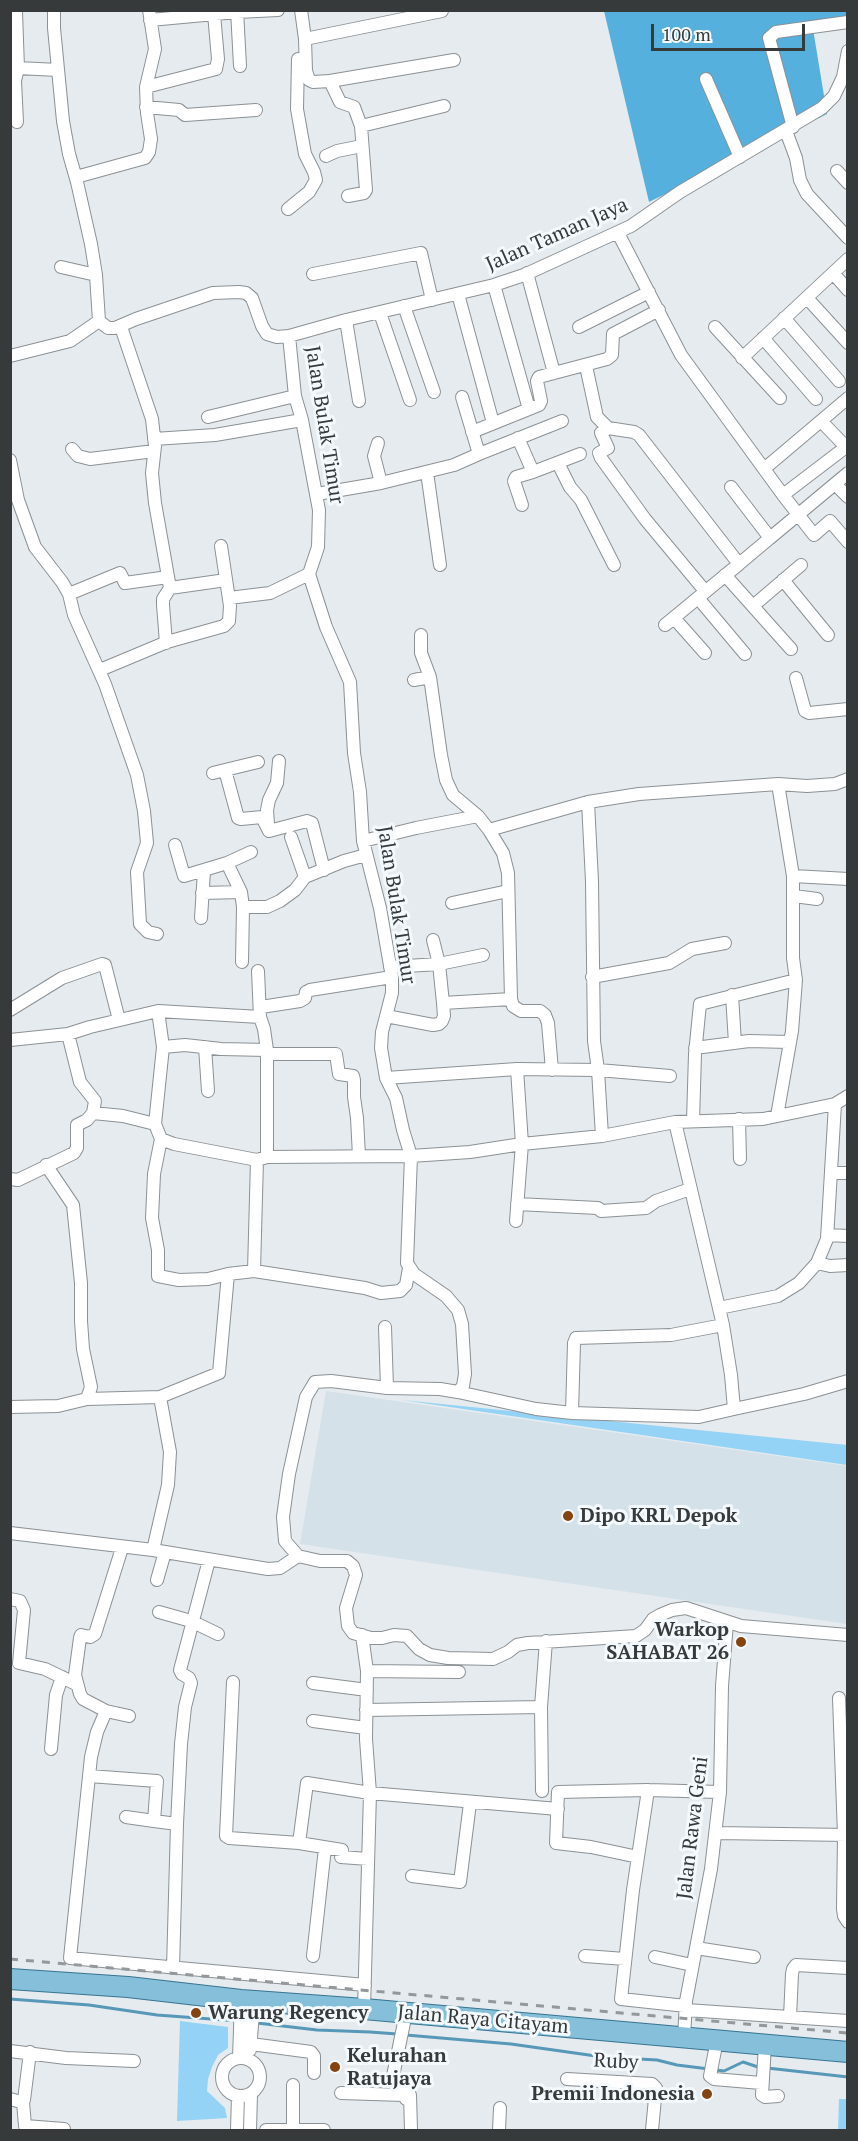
<!DOCTYPE html>
<html>
<head>
<meta charset="utf-8">
<style>
	body { margin:0 }
	#map { position:relative; width:858px; height:2141px; overflow:hidden; background:#e5ebef; font-family:"PT Serif",serif }
	canvas { display:block }
	.frame { position:absolute; inset:0; border:12px solid #373a3b; pointer-events:none }
	.scale { position:absolute; left:651px; top:24px; width:154px; height:27px; box-sizing:border-box; border:3px solid #373a3b; border-top:0; padding-left:8px; font-size:18px; line-height:21px; white-space:nowrap; color:#373a3b; -webkit-text-stroke:4px #f3f9fc; paint-order:stroke }
</style>
</head>
<body>
<div id="map">
<canvas width="858" height="2141"></canvas>
<div class="frame"></div>
<div class="scale">100 m</div>
</div>
<script>
const ctx = document.querySelector('canvas').getContext('2d');
ctx.lineJoin = 'round';
function fillPath(path, color) { ctx.fillStyle = color; ctx.fill(path, 'evenodd'); }
const shape = rows => new Path2D(rows.map(r => 'M' + r).join(''));
function stroke(path, color, width, dash) { ctx.strokeStyle = color; ctx.lineWidth = width; ctx.lineCap = dash ? 'butt' : 'round'; ctx.setLineDash(dash || []); ctx.stroke(path); }
function drawText(font, color, halo, rows, align = 'center') {
  ctx.font = font + ' "PT Serif",serif'; ctx.lineWidth = 6; ctx.setLineDash([]); ctx.textBaseline = 'middle'; ctx.strokeStyle = halo; ctx.fillStyle = color; for (const [text, x, y, turn = 0] of rows) {
    ctx.save(); ctx.translate(x, y); ctx.rotate((+turn || 0) * Math.PI / 180); ctx.textAlign = isNaN(turn) ? turn : align; if (halo) ctx.strokeText(text, 0, 0); ctx.fillText(text, 0, 0); ctx.restore();
  }
}
fillPath(shape([
	[326,1391,847,1466,847,1624,300,1544]
]), '#d4e1e9');
fillPath(shape([
	[402,1400,847,1445,847,1465],
	[180,2021,228,2027,228,2048,218,2055,212,2067,208,2079,207,2091,225,2108,227,2118,177,2121],
	[839,2099,847,2099,847,2130,838,2130]
]), '#94d3f5');
fillPath(shape([
	[604,11,847,11,847,16,813,29,827,114,649,202]
]), '#55b0dd');
stroke(shape([
	[10,1999,89,2005,157,2015,238,2021],
	[257,2023,317,2030,370,2032,397,2034],
	[406,2035,511,2044,603,2057,657,2060,677,2065,709,2069],
	[767,2068,848,2077],
	[716,2070,724,2071,743,2062,761,2068]
]), '#5798b8', 3);
const minor = shape([
	[54,10,54,28,63,121,69,154,77,182,91,244,96,275,99,321,108,328,115,328,136,319,213,293,239,292,246,293,252,298,262,326,267,334,277,337,289,336,346,320,494,285,524,275,631,226,680,192,822,108,834,96,843,77,848,51],
	[237,10,240,66],
	[301,10,305,39,306,71,309,80,313,82,330,81,340,102,354,107,361,126,366,190,364,193,348,196],
	[16,12,18,68],
	[150,20,237,12,278,10],
	[305,39,442,11],
	[706,79,740,157],
	[10,81,15,81,18,68,58,70],
	[15,81,17,122],
	[330,81,454,60],
	[146,87,216,69,218,59,214,14],
	[146,107,179,110,185,115,256,110],
	[361,126,444,106],
	[793,127,769,38,776,32,848,22],
	[786,131,796,158,800,180,807,194,848,238],
	[326,156,337,151,362,146],
	[837,171,848,183],
	[76,177,145,158,149,152,151,139,147,113,146,87,155,49,149,10],
	[288,209,309,192,316,180,314,172,305,154,297,109,298,59],
	[618,233,681,355,783,495],
	[61,267,96,275],
	[527,273,554,373],
	[833,273,848,290],
	[313,274,421,253,432,300],
	[494,285,529,409],
	[458,294,493,423],
	[807,298,848,343],
	[404,306,434,392],
	[380,313,410,400],
	[784,318,839,381],
	[346,320,359,401],
	[121,327,152,419,155,446,152,473,155,503,170,588,226,580],
	[579,327,649,292],
	[715,327,780,398],
	[289,336,295,396,302,420,319,510,318,547,309,574,326,627,350,682,354,753,360,792,363,841,380,908,392,977,392,993,382,1032,381,1048,386,1078,396,1098,403,1130,411,1156,407,1263,414,1274,446,1296,458,1310,462,1324,465,1374,463,1386,458,1392,440,1389,387,1388,331,1381,315,1382,306,1397,289,1474,283,1517,285,1541,298,1556,320,1561,347,1561,353,1566,356,1575,346,1608,348,1626,353,1633,371,1638,382,1638,394,1635,407,1636,419,1649,430,1655,448,1658,493,1659,508,1652,517,1645,528,1643,636,1636,645,1630,653,1619,660,1615,672,1610,686,1608,741,1626,848,1635],
	[763,338,816,399],
	[10,356,70,341,99,321],
	[742,358,848,259],
	[586,366,597,417,608,428,634,432,639,435,739,564,665,625],
	[208,417,295,396],
	[821,421,848,449],
	[608,428,601,433,608,448,599,453,601,458,645,519,705,591],
	[472,432,539,405,541,401,537,381,539,377,607,359,612,355,613,334,659,310],
	[518,438,533,472,580,454],
	[154,439,215,435,302,420],
	[378,443,374,456,381,483,454,465,479,454,462,397],
	[72,449,78,456,90,459,154,451],
	[842,450,783,495,814,535,830,521,848,542],
	[479,454,562,421],
	[10,460,18,500,35,547,62,582,69,594,74,615,105,684,137,775,144,811,147,843,137,872,140,924,148,932,157,934],
	[558,463,570,487,581,500,614,565],
	[764,469,848,398],
	[427,472,440,565],
	[835,484,848,497],
	[731,487,770,538,739,564],
	[317,494,381,483],
	[522,505,514,481,516,477,533,472],
	[770,538,848,473],
	[725,575,791,649],
	[783,580,828,635],
	[69,594,120,573,125,583,168,577],
	[229,598,270,593,309,574],
	[698,598,745,654],
	[753,606,801,565],
	[674,618,705,653],
	[421,635,421,653,430,677,441,755,446,780,453,795,478,816],
	[166,643,163,605,163,599,170,588],
	[100,670,167,642,224,626,229,621,230,606,221,546],
	[796,678,805,711,809,713,848,709],
	[414,680,430,677],
	[258,762,225,770,238,818,241,819,262,817,269,831],
	[213,773,225,770],
	[588,802,592,881,594,1041,598,1070,602,1136],
	[268,824,267,810,269,800,277,783,279,761],
	[489,830,503,853,508,873,511,999,513,1006,521,1011,540,1011,545,1015,548,1023,552,1070],
	[269,831,307,821,312,823,324,870],
	[291,837,305,877],
	[363,841,416,828,478,816,489,830,588,802,639,794,778,784,807,786,835,784,848,779],
	[175,845,184,876,227,863],
	[251,852,227,863,241,892,243,907,267,907,280,901,295,890,305,877,344,861,366,855],
	[793,876,848,879],
	[202,893,241,892],
	[794,896,817,899],
	[452,903,508,891],
	[201,918,204,871],
	[242,962,243,907],
	[390,967,439,964,483,955],
	[258,971,260,1017,264,1029,267,1050,267,1157],
	[592,977,669,963,692,949,725,943],
	[732,995,735,1043],
	[443,1003,511,999],
	[261,1007,300,1001,305,998,306,992,310,990,392,977],
	[10,1010,62,978,102,964,105,965,119,1020],
	[386,1016,433,1025,439,1024,442,1021,444,1016,443,1003,439,964,433,940],
	[260,1017,158,1011,163,1047,155,1124,161,1139,174,1144,257,1160,267,1157,411,1156,470,1152,522,1144,602,1136,675,1122,763,1119,835,1104,848,1096],
	[10,1040,68,1034],
	[163,1047,185,1045,221,1049,267,1050],
	[205,1047,208,1091],
	[695,1048,749,1041,789,1042],
	[267,1054,336,1054,339,1074,353,1076,354,1080,354,1097,357,1118,359,1156],
	[386,1078,517,1069,598,1070,670,1076],
	[93,1113,123,1116,155,1124],
	[777,1116,792,1031,796,980,793,958,793,876,778,784],
	[739,1119,740,1159],
	[693,1121,695,1054,700,1004,796,980],
	[161,1139,154,1174,152,1218,158,1250,158,1276,179,1280,208,1279,228,1274,254,1271,365,1288,381,1293,400,1291,406,1285,409,1268],
	[46,1165,73,1205,81,1283,81,1321,83,1349,91,1387,87,1399],
	[831,1173,848,1173],
	[10,1179,18,1180,74,1153,77,1148,77,1125,87,1120,93,1113,95,1101,80,1082,68,1034,90,1027,158,1011],
	[517,1204,598,1208,601,1211,646,1208,656,1201,690,1189],
	[516,1221,522,1144,517,1069],
	[827,1235,848,1236],
	[817,1263,830,1266,848,1265],
	[254,1271,257,1160],
	[719,1308,778,1296,799,1283,817,1263,827,1239,835,1104],
	[385,1327,387,1388],
	[458,1392,536,1409,572,1413,699,1417,734,1409,731,1375,723,1325,675,1122],
	[10,1407,58,1406,87,1399,160,1397,219,1373,228,1274],
	[734,1409,804,1394,848,1381],
	[572,1413,574,1343,576,1338,671,1335,723,1325],
	[10,1533,153,1550,268,1569,280,1568,298,1556],
	[122,1548,95,1634,90,1637,81,1635,80,1638,75,1675,80,1694,83,1699,106,1711,129,1716],
	[153,1550,168,1485,170,1452,160,1397],
	[157,1580,165,1552],
	[10,1599,20,1601,24,1610,19,1663,45,1669,76,1684],
	[159,1612,191,1621,218,1634],
	[362,1635,367,1671,366,1739,370,1793,364,2009],
	[367,1671,459,1672],
	[233,1682,226,1836,229,1838,299,1843],
	[313,1683,367,1690],
	[839,1698,844,1835,843,1909,844,1916,848,1922],
	[366,1710,541,1707],
	[106,1711,97,1732,91,1757,70,1958,365,1985],
	[313,1721,366,1728],
	[51,1749,56,1695,62,1677],
	[89,1776,157,1781,154,1821,126,1817],
	[648,1790,633,1890,621,1999,686,2006],
	[542,1791,541,1707,546,1641],
	[154,1821,177,1824,173,1968],
	[177,1824,181,1744,185,1707,191,1683,189,1678,182,1674,180,1670,209,1560],
	[716,1833,848,1835],
	[638,1857,591,1847,556,1843,558,1792,648,1790,720,1792],
	[368,1859,341,1857,342,1850,299,1843,307,1783,370,1793,558,1809],
	[412,1876,460,1882,470,1803],
	[696,1948,754,1957],
	[313,1956,325,1848],
	[585,1956,625,1959],
	[655,1957,692,1965],
	[686,2010,848,2021],
	[406,2013,393,2076,396,2086,407,2090,410,2095,411,2130],
	[790,2017,792,1974,793,1969,796,1965,848,1968],
	[684,2038,686,2001,711,1869,720,1792,722,1686,727,1622],
	[717,2040,710,2076,714,2079,761,2083],
	[251,2044,311,2052,314,2056,314,2073],
	[765,2045,762,2095,765,2097,778,2096],
	[250,2050,254,2001],
	[10,2051,66,2058,134,2061],
	[239,2058,241,2000],
	'222 2077a19 19 0 1 1 38 0a19 19 0 1 1-38 0Z',
	[567,2079,652,2084,656,2088,652,2130],
	[293,2085,293,2130],
	[341,2093,404,2095,406,2099],
	[10,2099,21,2102,24,2100,30,2052],
	[23,2102,25,2126,64,2129],
	[237,2130,238,2096],
	[250,2130,251,2094],
	[266,2130,324,2130],
	[499,2130,500,2108]
]);
const primary = shape([
	[10,1979,128,1987,241,2000,364,2009,848,2052]
]);
stroke(minor, '#8b9194', 14);
stroke(primary, '#367491', 22);
stroke(minor, '#fff', 12);
stroke(primary, '#86bfd9', 20);
stroke(shape([
	[10,1959,848,2033]
]), '#94989b', 3, [8, 8]);
for (const [x, y, r, color] of [
	[568,1516,6,"#84430f"],
	[741,1642,6,"#84430f"],
	[196,2013,6,"#84430f"],
	[335,2067,6,"#84430f"],
	[707,2094,6,"#84430f"]
]) { const dot = new Path2D(); dot.arc(x, y, r, 0, 2 * Math.PI); ctx.fillStyle = color; ctx.fill(dot); stroke(dot, '#f3f9fc', 2); }
drawText('20px', '#373a3b', '#f3f9fc', [
	["Jalan Taman Jaya",557,235,-24],
	["Jalan Bulak Timur",324,425,81],
	["Jalan Bulak Timur",396,905,81],
	["Jalan Rawa Geni",693,1828,-83],
	["Jalan Raya Citayam",483,2020,5],
	["Ruby",616,2062,3]
]);
drawText('bold 20px', '#373a3b', '#f3f9fc', [
	["Dipo KRL Depok",580,1516],
	["Warkop",729,1630,"right"],
	["SAHABAT 26",729,1653,"right"],
	["Warung Regency",208,2013],
	["Kelurahan",347,2056],
	["Ratujaya",347,2079],
	["Premii Indonesia",695,2094,"right"]
], 'left');
</script>
</body>
</html>
